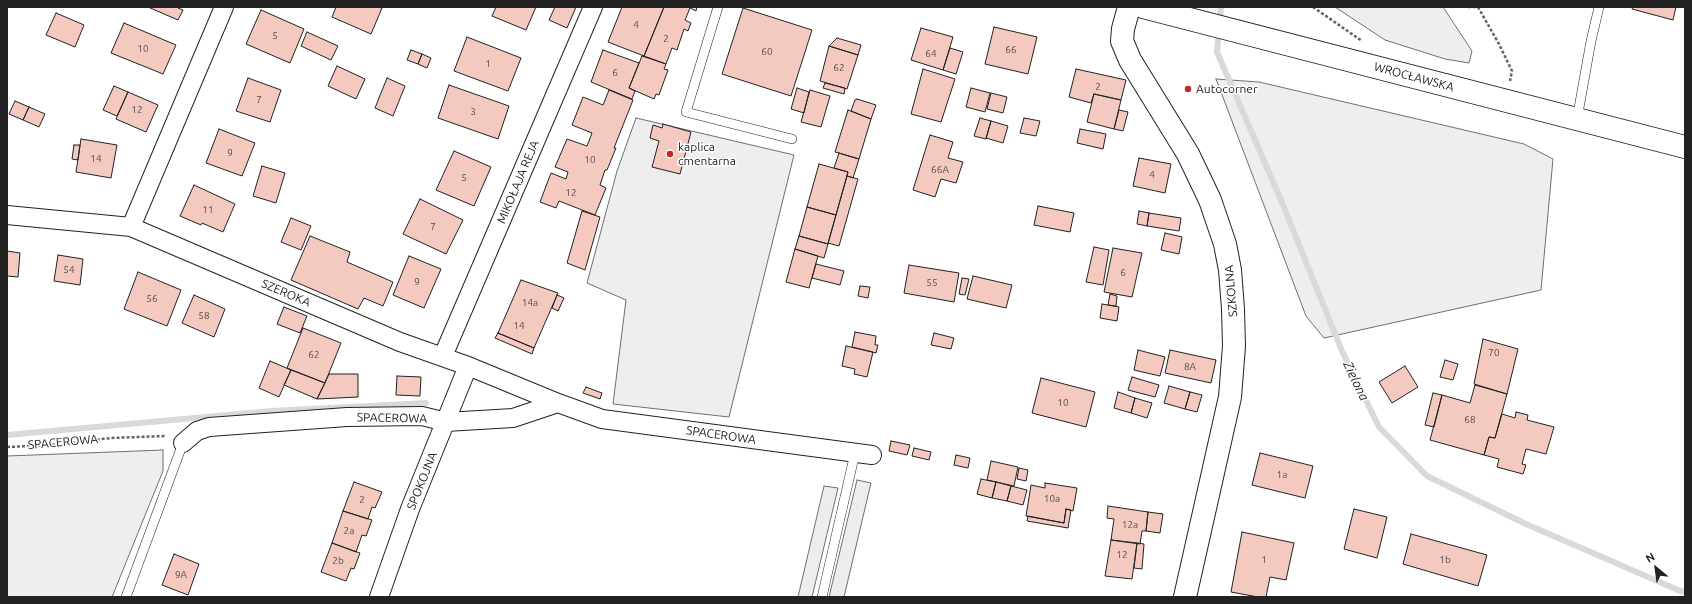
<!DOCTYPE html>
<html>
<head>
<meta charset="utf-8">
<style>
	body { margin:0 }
	#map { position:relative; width:1692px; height:604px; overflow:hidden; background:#fff; font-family:Ubuntu,sans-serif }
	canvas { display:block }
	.frame { position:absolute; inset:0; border:8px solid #222; pointer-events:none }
	.north { position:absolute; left:1636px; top:548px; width:40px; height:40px; -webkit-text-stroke:3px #fff; paint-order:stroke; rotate:331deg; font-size:11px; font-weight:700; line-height:16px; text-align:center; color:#222 }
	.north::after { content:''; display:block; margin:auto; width:14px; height:18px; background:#222; clip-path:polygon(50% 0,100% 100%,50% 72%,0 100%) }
</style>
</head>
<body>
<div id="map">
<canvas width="1692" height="604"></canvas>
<div class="frame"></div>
<div class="north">N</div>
</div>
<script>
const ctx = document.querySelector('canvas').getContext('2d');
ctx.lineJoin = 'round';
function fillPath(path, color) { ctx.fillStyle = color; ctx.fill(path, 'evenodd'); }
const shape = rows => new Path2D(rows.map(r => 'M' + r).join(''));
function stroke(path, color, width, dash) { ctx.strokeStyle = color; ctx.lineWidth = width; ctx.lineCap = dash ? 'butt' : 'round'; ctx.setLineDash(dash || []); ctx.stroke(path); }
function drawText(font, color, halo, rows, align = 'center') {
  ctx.font = font + ' Ubuntu,sans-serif'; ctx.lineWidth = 3; ctx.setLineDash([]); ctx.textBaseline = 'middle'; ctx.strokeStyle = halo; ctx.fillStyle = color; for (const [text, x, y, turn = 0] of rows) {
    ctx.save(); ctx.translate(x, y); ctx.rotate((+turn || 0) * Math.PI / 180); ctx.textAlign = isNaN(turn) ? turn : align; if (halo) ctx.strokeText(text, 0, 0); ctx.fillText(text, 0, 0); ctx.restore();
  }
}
const green = shape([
	[1335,7,1443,7,1472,51,1469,63,1445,59,1385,40,1335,7],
	[1216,79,1259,82,1524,144,1553,159,1541,290,1324,338,1306,316,1216,79],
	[636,118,794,155,729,417,613,404,626,300,587,283,617,171,636,118],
	[163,450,163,471,112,597,7,597,7,456,163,450]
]);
fillPath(green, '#eee');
stroke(green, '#6f6f6f', 1);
const parking = shape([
	[857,480,871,483,844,597,829,597,857,480],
	[824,486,838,488,812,597,798,597,824,486]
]);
fillPath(parking, '#ededed');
stroke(parking, '#6f6f6f', 1);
stroke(shape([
	[1221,7,1217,52,1283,205,1342,351,1379,427,1427,476,1526,524,1678,590,1685,592],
	[7,435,272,411,426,403]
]), '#d9d9d9', 6);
const building = shape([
	[148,7,179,7,178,8,183,10,178,20,148,7],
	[336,7,378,7,382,8,371,34,332,17,336,7],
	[496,7,536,7,526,30,492,16,496,7],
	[555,7,576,7,567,28,549,20,555,7],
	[622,7,664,7,644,56,608,42,622,7],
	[664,7,697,7,696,11,690,8,685,20,691,23,688,31,684,29,677,50,672,48,666,64,644,56,664,7],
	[1633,7,1676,7,1673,20,1632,9,1633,7],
	[743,8,812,30,791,96,722,74,743,8],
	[261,10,304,29,290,63,246,44,261,10],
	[56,13,84,25,75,47,46,35,56,13],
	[124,23,176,45,163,74,111,53,124,23],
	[994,27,1037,37,1028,74,985,64,994,27],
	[921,28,953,37,943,70,911,60,921,28],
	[307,32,338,46,331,60,301,46,307,32],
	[467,37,521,58,508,91,454,71,467,37],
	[837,38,861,45,858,55,829,46,837,38],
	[829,46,858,55,847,89,820,81,829,46],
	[950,48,963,52,956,74,943,70,950,48],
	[411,50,422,54,418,64,407,60,411,50],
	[603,50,639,63,629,88,635,91,632,99,591,82,603,50],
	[422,54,431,58,427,68,418,64,422,54],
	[642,56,666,64,664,69,668,70,659,95,656,94,654,99,629,88,642,56],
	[337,66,365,79,356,99,328,86,337,66],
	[923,69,955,79,941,122,911,114,923,69],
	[1076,69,1126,80,1121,100,1094,94,1091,103,1069,97,1076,69],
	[248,78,281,90,270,122,236,111,248,78],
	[387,78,405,86,393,116,375,108,387,78],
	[825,83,845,88,844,94,823,88,825,83],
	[449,85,509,106,498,139,438,118,449,85],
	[114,86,128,92,117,116,103,110,114,86],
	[797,88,809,92,804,113,791,109,797,88],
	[971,88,990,93,985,112,966,107,971,88],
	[609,90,633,100,614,148,616,148,607,170,605,170,600,185,606,188,595,215,559,201,556,208,540,202,551,173,566,179,568,172,555,167,567,139,587,146,592,133,572,125,583,97,603,105,609,90],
	[810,90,830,96,821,127,801,122,810,90],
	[128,92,158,105,146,132,116,119,128,92],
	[991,93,1007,97,1003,113,987,109,991,93],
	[1094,94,1121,100,1114,129,1087,122,1094,94],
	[857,99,876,105,871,119,851,111,855,100,857,99],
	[15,101,29,107,23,120,9,114,15,101],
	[29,107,45,114,39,127,23,120,29,107],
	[848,110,871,119,859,159,835,152,848,110],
	[1119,110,1128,112,1123,131,1114,129,1119,110],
	[980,118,991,121,986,139,974,136,980,118],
	[1024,118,1040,121,1036,136,1020,133,1024,118],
	[991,121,1008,126,1003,143,986,138,991,121],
	[663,124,691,132,680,174,652,167,659,141,650,138,653,125,662,128,663,124],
	[219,129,255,143,242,176,206,163,219,129],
	[1080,129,1106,134,1103,149,1077,143,1080,129],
	[930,135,953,142,948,158,963,162,956,183,941,179,935,197,913,190,930,135],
	[81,139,117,145,111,178,76,172,81,139],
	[74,145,80,145,78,160,72,159,74,145],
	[454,151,491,167,474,206,436,190,454,151],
	[839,153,859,159,853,178,847,176,848,172,834,168,839,153],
	[1139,158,1171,164,1165,193,1133,186,1139,158],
	[819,164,848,172,836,215,807,207,819,164],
	[262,166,285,173,276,203,253,196,262,166],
	[847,176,858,179,839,246,828,243,847,176],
	[194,185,235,204,223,232,202,223,201,225,180,216,194,185],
	[420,199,463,220,446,254,403,234,420,199],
	[1038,206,1074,213,1070,232,1034,225,1038,206],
	[807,207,836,215,828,244,799,236,807,207],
	[582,211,600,217,585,270,567,263,582,211],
	[1139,211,1149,213,1147,226,1137,224,1139,211],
	[1149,213,1181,218,1179,231,1147,226,1149,213],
	[291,218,311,226,301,250,281,242,291,218],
	[1165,233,1182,237,1179,254,1161,250,1165,233],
	[310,236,350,252,347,262,393,282,383,306,364,298,358,309,291,280,310,236],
	[799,236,828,244,824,258,795,249,799,236],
	[1094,247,1109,250,1103,285,1086,282,1094,247],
	[1113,248,1142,253,1132,297,1104,292,1113,248],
	[795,249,818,256,809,288,786,282,795,249],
	[7,251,20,253,18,277,7,276,7,251],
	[58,255,83,259,80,285,54,281,58,255],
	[409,256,441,269,424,308,393,295,409,256],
	[816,264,844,271,840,285,812,278,816,264],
	[909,265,959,273,954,302,904,293,909,265],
	[138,272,181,290,167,326,124,309,138,272],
	[973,276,1012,285,1006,308,967,299,973,276],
	[962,278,969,279,965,295,959,294,962,278],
	[521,280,558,293,534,348,498,333,521,280],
	[860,286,870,287,868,298,858,296,860,286],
	[1110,294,1117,296,1116,306,1108,305,1110,294],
	[194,295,225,309,214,337,182,323,194,295],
	[557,295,564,298,558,311,552,308,557,295],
	[1102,304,1119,307,1117,321,1100,318,1102,304],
	[284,307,307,316,300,333,277,324,284,307],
	[303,328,341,343,325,383,287,368,303,328],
	[855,332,876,336,875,345,878,345,876,353,852,347,855,332],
	[498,333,534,348,532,354,495,338,498,333],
	[934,333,954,338,951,349,931,345,934,333],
	[1483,339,1518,349,1507,394,1474,384,1483,339],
	[846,346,873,352,867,377,854,374,855,369,842,366,846,346],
	[1138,350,1165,357,1160,376,1134,370,1138,350],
	[1170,350,1216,360,1211,383,1165,373,1170,350],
	[1445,360,1458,364,1453,380,1440,377,1445,360],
	[270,361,291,370,279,397,259,388,270,361],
	[1405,366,1418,387,1392,403,1379,382,1405,366],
	[291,370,325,383,317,399,284,385,291,370],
	[329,374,358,374,358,397,317,399,329,374],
	[397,376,421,377,420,396,396,395,397,376],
	[1132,377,1159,385,1155,397,1128,390,1132,377],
	[1041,378,1095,392,1086,427,1032,413,1041,378],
	[1475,385,1507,394,1495,438,1489,437,1484,455,1430,440,1442,395,1470,403,1475,385],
	[1169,386,1190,392,1185,409,1164,403,1169,386],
	[586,387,602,393,600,399,583,393,586,387],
	[1118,392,1135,398,1131,413,1114,408,1118,392],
	[1190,392,1202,395,1197,412,1185,409,1190,392],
	[1433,393,1442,395,1434,427,1425,425,1433,393],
	[1135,398,1152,403,1147,418,1131,413,1135,398],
	[1516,412,1528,415,1527,420,1554,427,1546,454,1526,449,1522,464,1526,465,1523,474,1497,467,1499,459,1484,455,1489,437,1495,438,1502,414,1515,418,1516,412],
	[891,441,910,445,907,455,889,451,891,441],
	[914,448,931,452,929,460,912,456,914,448],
	[1260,453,1313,466,1305,498,1252,485,1260,453],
	[956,455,970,458,968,468,954,465,956,455],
	[991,461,1018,467,1014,486,987,480,991,461],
	[1019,468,1028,470,1026,481,1017,479,1019,468],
	[981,479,996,482,992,498,977,494,981,479],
	[354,482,382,492,375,508,372,507,368,519,343,511,354,482],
	[996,482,1011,486,1007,501,992,498,996,482],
	[1045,483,1077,488,1073,511,1066,509,1064,523,1026,516,1031,485,1045,488,1045,483],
	[1011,486,1027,490,1023,505,1007,501,1011,486],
	[1108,506,1148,512,1146,531,1142,531,1140,544,1111,540,1114,519,1107,518,1108,506],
	[1066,509,1071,510,1068,528,1027,521,1028,516,1064,523,1066,509],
	[1354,509,1387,517,1377,558,1344,549,1354,509],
	[343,511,372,520,366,536,362,535,356,552,332,543,343,511],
	[1148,512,1163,514,1160,533,1146,531,1148,512],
	[1242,532,1294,543,1286,580,1270,577,1266,597,1258,597,1231,592,1242,532],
	[1411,534,1487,555,1478,586,1403,564,1411,534],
	[1111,540,1137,543,1132,579,1105,576,1111,540],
	[332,543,360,553,354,569,351,568,346,581,321,572,332,543],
	[1137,543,1144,544,1142,569,1134,568,1137,543],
	[174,554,199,564,188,595,162,585,174,554]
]);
fillPath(building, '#f3c9c0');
stroke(building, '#222', 1);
const service = shape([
	[718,7,686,112,792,139],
	[1577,119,1591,41,1599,7],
	[126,597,183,443],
	[822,597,855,453]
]);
const minor = shape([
	[7,215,131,227,400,342,468,366,558,403],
	[131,227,224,7],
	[443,356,593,7],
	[183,443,197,431,209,427,347,417,422,416,446,422,513,418,558,403,602,419,872,455],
	[379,597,410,509,468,366]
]);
const tertiary = shape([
	[1129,7,1123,29,1122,41,1130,60,1188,154,1210,200,1225,244,1230,270,1233,309,1234,346,1230,397,1185,597]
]);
const primary = shape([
	[1143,7,1685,147]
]);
stroke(service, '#222', 10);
stroke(minor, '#222', 20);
stroke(tertiary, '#222', 24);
stroke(primary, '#222', 24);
stroke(shape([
	[1313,7,1362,41],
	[1468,7,1478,7],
	[1478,7,1499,44,1512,71,1510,81],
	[7,447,51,445,111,438,165,436]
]), '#646464', 2.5, [3, 2]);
stroke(service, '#fff', 9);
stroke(minor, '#fff', 18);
stroke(tertiary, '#fff', 22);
stroke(primary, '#fff', 22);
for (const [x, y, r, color] of [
	[1188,89,4,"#c62828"],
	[670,154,4,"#c62828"]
]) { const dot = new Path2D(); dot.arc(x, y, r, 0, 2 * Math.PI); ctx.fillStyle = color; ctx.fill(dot); stroke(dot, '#fff', 1.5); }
drawText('10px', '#564c4a', null, [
	["4",636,25],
	["5",275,36],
	["2",666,39],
	["10",143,49],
	["66",1011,50],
	["60",767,52],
	["64",931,54],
	["1",488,64],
	["62",839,68],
	["6",615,73],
	["2",1098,87],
	["7",259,100],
	["12",137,110],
	["3",473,112],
	["9",230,153],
	["14",96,159],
	["10",590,160],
	["66A",940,170],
	["4",1152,175],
	["5",464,178],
	["12",571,193],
	["11",208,210],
	["7",433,227],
	["54",69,270],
	["6",1123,273],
	["9",417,282],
	["55",932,283],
	["56",152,299],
	["14a",530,303],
	["58",204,316],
	["14",519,326],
	["70",1494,353],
	["62",314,355],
	["8A",1190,367],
	["10",1063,403],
	["68",1470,420],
	["1a",1282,475],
	["10a",1052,499],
	["2",362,500],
	["12a",1130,525],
	["2a",349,531],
	["12",1122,555],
	["1",1264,560],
	["1b",1445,560],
	["2b",338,561],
	["9A",181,575]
]);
drawText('12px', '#222', '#fff', [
	["WROCŁAWSKA",1414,77,15],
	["MIKOŁAJA REJA",518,182,-67],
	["SZKOLNA",1231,291,-95],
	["SZEROKA",286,293,23],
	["SPACEROWA",392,418,1],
	["SPACEROWA",721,435,8],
	["SPACEROWA",63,442,-5],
	["SPOKOJNA",422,481,-68]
]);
drawText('12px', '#222', '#fff', [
	["Autocorner",1196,89],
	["kaplica",678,147],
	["cmentarna",678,161]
], 'left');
drawText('italic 13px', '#222', '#fff', [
	["Zielona",1356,381,64]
]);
</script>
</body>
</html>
